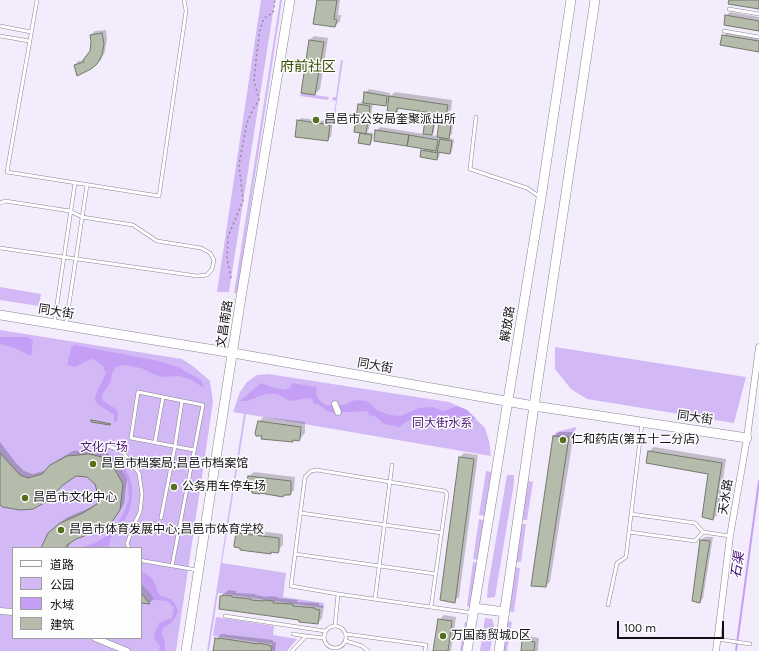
<!DOCTYPE html>
<html>
<head>
<meta charset="utf-8">
<style>
	body { margin:0 }
	#map { position:relative; width:759px; height:651px; overflow:hidden; background:#f3ecfc; font-family:Karla,"Noto Sans SC",sans-serif }
	canvas { display:block }
	.legend { position:absolute; left:12px; top:547px; width:130px; height:92px; box-sizing:border-box; background:#fdfdfd; border:1px solid #9f9ea0; margin:0; padding:5px 7px; list-style:none; font-size:12px; color:#121015 }
	.legend li { display:flex; align-items:center; gap:8px; height:20px }
	.legend b { width:20px; border:1px solid #9f9ea0 }
	.scale { position:absolute; left:617px; top:621px; width:107px; height:18px; box-sizing:border-box; border:2px solid #121015; border-top:0; padding-left:5px; font-size:12px; line-height:14px; white-space:nowrap; color:#121015; -webkit-text-stroke:3px #fdfdfd; paint-order:stroke }
</style>
</head>
<body>
<div id="map">
<canvas width="759" height="651"></canvas>
<ul class="legend">
<li><b style="height:5px;background:#fff"></b>道路</li>
<li><b style="height:11px;background:#d2b9f6"></b>公园</li>
<li><b style="height:11px;background:#c49ff5"></b>水域</li>
<li><b style="height:11px;background:#b5bcac"></b>建筑</li>
</ul>
<div class="scale">100 m</div>
</div>
<script>
const ctx = document.querySelector('canvas').getContext('2d');
ctx.lineJoin = 'round';
function fillPath(path, color) { ctx.fillStyle = color; ctx.fill(path, 'evenodd'); }
const shape = rows => new Path2D(rows.map(r => 'M' + r).join(''));
function stroke(path, color, width, dash) { ctx.strokeStyle = color; ctx.lineWidth = width; ctx.lineCap = dash ? 'butt' : 'round'; ctx.setLineDash(dash || []); ctx.stroke(path); }
function drawText(font, color, halo, rows, align = 'center') {
  ctx.font = font + ' Karla,"Noto Sans SC",sans-serif'; ctx.lineWidth = 3; ctx.setLineDash([]); ctx.textBaseline = 'middle'; ctx.strokeStyle = halo; ctx.fillStyle = color; for (const [text, x, y, turn = 0] of rows) {
    ctx.save(); ctx.translate(x, y); ctx.rotate((+turn || 0) * Math.PI / 180); ctx.textAlign = isNaN(turn) ? turn : align; if (halo) ctx.strokeText(text, 0, 0); ctx.fillText(text, 0, 0); ctx.restore();
  }
}
fillPath(shape([
	[261,0,275,0,229,292,217,292],
	[280,0,282,0,237,293,234,293],
	[341,60,343,60,337,100,334,125,332,125,336,101,332,100,333,97,336,97],
	[301,93,329,97,328,100,300,96],
	[0,287,41,294,39,306,0,300],
	[0,330,182,359,194,367,210,381,213,402,176,651,0,651],
	[13,548,141,548,141,638,13,638],
	[555,347,746,377,734,423,587,399,571,389,555,369],
	[268,374,449,402,467,410,485,428,489,441,491,456,246,414,222,563,286,573,283,597,324,603,323,608,218,593,209,651,207,651,244,414,233,412,240,392,247,382,257,375],
	[576,427,574,438,553,436,557,432],
	[486,471,492,472,485,516,479,515],
	[507,475,514,475,514,483,495,597,487,598,488,586],
	[528,481,533,482,527,520,521,520],
	[479,519,485,521,479,560,473,559],
	[521,524,526,524,521,562,516,562],
	[473,562,478,563,472,607,467,606],
	[514,567,520,568,514,612,508,611],
	[216,617,274,626,273,635,297,639,287,651,271,651,272,644,213,636],
	[485,618,492,619,494,625,490,651,480,651],
	[507,621,512,622,507,651,503,651],
	[465,622,469,623,465,651,460,651]
]), '#d2b9f6');
fillPath(shape([
	[0,337,28,337,33,341,31,356,15,348,0,344],
	[75,345,159,361,178,367,201,380,204,388,192,380,180,376,162,377,151,373,141,368,124,365,116,367,112,373,111,381,102,395,102,400,116,409,118,413,117,422,114,422,114,415,97,404,95,399,96,394,106,373,103,366,97,361,91,359,75,367,67,365,71,348],
	[261,383,271,387,284,390,290,388,292,383,317,387,316,393,319,400,326,405,336,406,344,405,352,401,357,400,367,401,378,411,390,415,400,416,419,408,432,407,444,411,457,406,467,410,475,418,467,424,459,427,452,426,444,422,427,417,415,417,403,424,399,427,384,424,375,416,369,415,368,411,334,413,327,411,319,405,313,403,313,399,308,398,290,401,277,394,266,394,247,401,240,401],
	[107,453,118,459,124,466,129,476,132,486,132,498,130,509,125,520,111,538,108,548,80,548,95,543,108,535,118,523,125,510,129,498,128,483,125,475,118,465,107,456],
	[141,571,152,578,156,586,158,593,161,596,171,599,175,604,178,611,176,616,172,622,163,628,162,635,165,641,165,651,159,651,160,646,154,638,155,632,159,623,172,618,174,607,167,601,155,600,150,595,141,580]
]), '#c49ff5');
fillPath(shape([
	[318,0,340,0,338,15,341,15,340,21,335,26],
	[730,12,759,17,759,30,726,16],
	[106,30,107,39,105,51,101,60,91,69,75,65,78,61,84,60,91,51,91,35,95,31],
	[726,33,759,38,759,51,723,36],
	[314,36,328,38,320,89,315,94,310,40],
	[369,89,390,93,389,97,395,92,452,100,451,110,448,112,454,113,452,134,448,138,454,139,452,151,450,153,440,152,439,157,437,159,422,151,425,148,376,131,380,127,424,134,427,114,430,112,400,108,396,111,390,101,385,105,373,103,369,129,366,132,373,133,372,142,370,144,361,134,359,105,362,101,364,101,365,93],
	[437,113,442,114,438,136,431,135,434,132],
	[439,146,439,151,435,150],
	[301,118,333,122,331,137,327,140,298,121],
	[263,417,305,422,305,433,299,440,294,439,293,441,263,435,259,422],
	[93,420,109,423,108,423,92,421],
	[559,432,574,432,550,582,545,586,554,436],
	[0,442,16,463,24,471,33,474,47,470,56,461,73,451,94,450,107,453,119,465,127,479,124,504,115,518,110,523,75,538,71,541,68,548,42,548,49,533,66,518,89,508,98,503,99,495,96,483,87,476,76,475,0,503],
	[654,447,726,459,718,514,713,519,709,473,649,451],
	[464,453,478,455,459,597,454,601,460,457],
	[254,472,295,477,294,490,289,494,249,476],
	[242,529,283,534,283,545,277,551,273,551,271,553,237,534],
	[705,537,713,537,703,598,700,602,701,540],
	[141,582,154,599,149,603,141,602],
	[229,590,236,591,236,593,256,594,255,595,268,597,269,596,278,597,277,598,298,600,297,602,319,603,319,605,324,606,322,618,318,623,300,619,221,596],
	[444,615,456,617,451,651,434,651,439,620],
	[221,634,273,640,273,642,276,642,275,651,214,651,216,639],
	[528,636,539,638,538,651,522,651,523,641]
]), '#0003');
stroke(shape([
	[736,651,759,481]
]), '#c49ff5', 2);
const building = shape([
	[317,0,337,0,334,19,337,20,335,27,313,24,317,0],
	[729,0,759,0,759,9,728,4,729,0],
	[725,15,759,21,759,31,724,25,725,15],
	[102,33,104,43,102,55,97,64,91,69,77,76,74,65,84,62,83,60,90,51,91,42,90,35,102,33],
	[722,35,759,41,759,52,720,45,722,35],
	[309,40,324,42,315,95,301,93,309,40],
	[364,92,387,96,386,106,363,103,364,92],
	[389,96,448,105,446,115,397,108,397,112,387,111,389,96],
	[358,104,370,106,366,134,354,132,358,104],
	[426,114,435,115,432,135,423,134,426,114],
	[440,114,452,116,449,139,437,137,440,114],
	[297,120,330,125,328,141,295,137,297,120],
	[375,130,409,135,407,146,374,141,375,130],
	[360,133,372,135,370,145,358,143,360,133],
	[409,135,438,140,436,151,407,146,409,135],
	[440,139,452,141,450,154,437,152,440,139],
	[421,150,438,153,437,160,420,157,421,150],
	[91,420,111,424,110,425,91,422,91,420],
	[258,421,301,427,300,439,299,441,293,440,293,442,261,439,262,436,256,436,255,433,258,421],
	[553,436,569,437,546,587,531,586,553,436],
	[648,451,722,463,713,520,702,517,708,474,646,463,648,451],
	[0,453,20,475,28,478,42,474,50,465,67,456,89,454,102,457,115,470,123,484,120,510,111,523,95,532,76,539,67,545,66,548,41,548,48,533,60,523,83,513,97,504,98,495,95,484,87,477,76,476,63,485,46,502,33,509,20,510,3,507,0,505,0,453],
	[459,457,474,459,455,603,440,600,459,457],
	[248,476,291,481,291,494,290,495,284,495,283,497,260,493,260,494,252,493,252,491,246,490,246,488,248,476],
	[236,533,279,538,279,551,278,553,271,552,271,554,240,550,240,548,234,547,234,545,236,533],
	[700,540,710,541,700,603,692,601,700,540],
	[141,593,150,604,141,603,141,593],
	[223,595,232,596,232,597,251,599,251,600,263,601,263,600,274,601,273,603,293,604,293,606,315,608,315,609,320,610,318,624,299,622,299,620,219,609,220,596,223,596,223,595],
	[438,619,452,621,448,651,433,651,438,619],
	[215,638,219,639,219,638,258,644,258,643,269,645,269,646,272,646,271,651,213,651,215,638],
	[522,640,535,642,534,651,521,651,522,640]
]);
fillPath(building, '#b5bcac');
stroke(building, '#73796b', 1);
const lane = shape([
	[37,0,7,172,159,196,186,11,184,0],
	[729,9,759,14],
	[0,26,31,32],
	[724,31,759,37],
	[0,36,29,41],
	[476,117,470,169,527,188,540,197],
	[0,203,5,201,70,211,82,217,133,225,157,241,201,248,210,253,214,260,212,269,207,275,197,276,0,248],
	[54,324,75,183],
	[66,324,87,185],
	[155,442,163,397],
	[108,446,122,451,139,473,142,494,140,512,132,529,127,544,129,548],
	[301,513,442,533],
	[161,518,175,446,182,401],
	[629,532,695,541,703,532,695,523,631,514],
	[703,532,730,536],
	[295,554,436,574],
	[141,560,144,561,197,570],
	[172,566,203,405,138,392,131,438,194,450],
	[375,599,392,465],
	[608,605,617,563,626,557,642,423],
	[431,607,447,494,445,491,317,470,311,471,305,477,291,586,338,594,473,613],
	[225,616,325,631],
	'324 637a11 11 0 1 1 22 0a11 11 0 1 1-22 0Z',
	[335,626,338,594],
	[293,634,306,636],
	[346,634,426,645,425,651],
	[717,639,750,644],
	[346,641,362,646,368,651],
	[292,651,306,636,324,638]
]);
const street = shape([
	[335,404,338,412],
	[0,611,13,612],
	[95,638,127,651],
	[716,651,730,536,747,438,759,347]
]);
const secondary = shape([
	[0,315,233,353,534,406,747,438],
	[474,608,505,612],
	[186,651,241,297,290,0],
	[467,651,541,198,571,0],
	[499,651,534,406,595,0]
]);
stroke(lane, '#898391', 4);
stroke(street, '#898391', 7);
stroke(secondary, '#898391', 10);
stroke(shape([
	[231,278,227,258,228,237,239,210,243,201,239,164,247,123,253,109,259,100,254,80,257,51,260,30,264,18,273,13,275,0]
]), '#8e8a95', 1.5, [2, 3]);
stroke(lane, '#fff', 3);
stroke(street, '#fff', 6);
stroke(secondary, '#fff', 9);
for (const [x, y, r, color] of [
	[316,120,4,"#566e1f"],
	[563,440,4,"#566e1f"],
	[93,464,4,"#566e1f"],
	[174,487,4,"#566e1f"],
	[25,498,4,"#566e1f"],
	[61,530,4,"#566e1f"],
	[443,636,4,"#566e1f"]
]) { const dot = new Path2D(); dot.arc(x, y, r, 0, 2 * Math.PI); ctx.fillStyle = color; ctx.fill(dot); stroke(dot, '#fdfdfd', 1.5); }
drawText('12px', '#121015', '#fdfdfd', [
	["昌邑市公安局奎聚派出所",324,120],
	["仁和药店(第五十二分店)",571,440],
	["昌邑市档案局;昌邑市档案馆",101,464],
	["公务用车停车场",182,487],
	["昌邑市文化中心",33,498],
	["昌邑市体育发展中心;昌邑市体育学校",69,530],
	["万国商贸城D区",451,636]
], 'left');
drawText('12px', '#121015', '#fdfdfd', [
	["同大街",56,312,9],
	["文昌南路",225,324,-81],
	["解放路",508,324,-81],
	["同大街",375,366,10],
	["同大街",695,418,8],
	["天水路",726,497,-81]
]);
drawText('12px', '#491076', '#fdfdfd', [
	["同大街水系",442,424],
	["文化广场",104,448]
]);
drawText('italic 13px', '#450a72', '#fdfdfd', [
	["石渠",738,565,-82]
]);
drawText('14px', '#384d00', '#fdfdfd', [
	["府前社区",308,67]
]);
</script>
</body>
</html>
